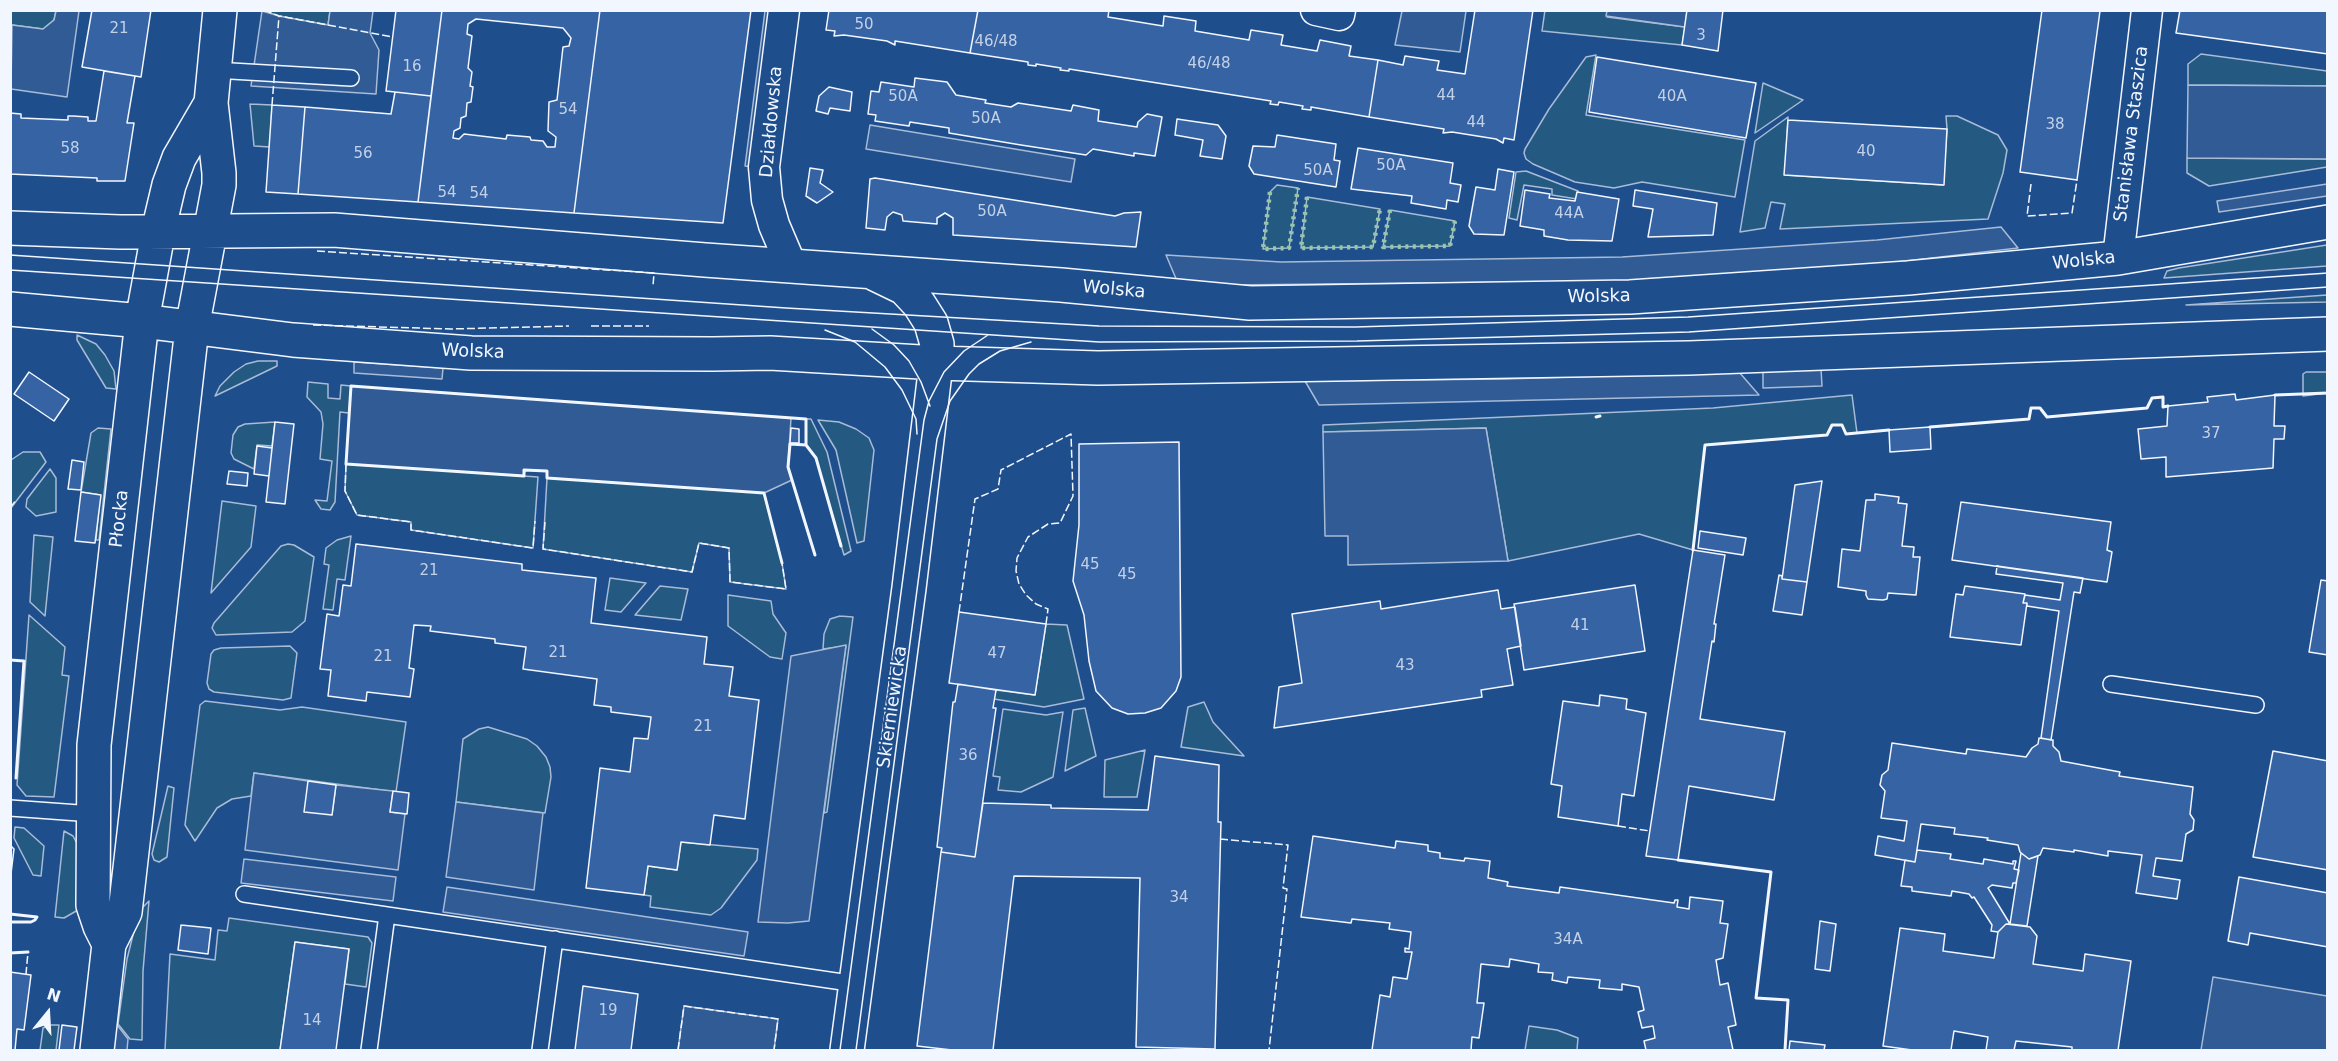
<!DOCTYPE html>
<html>
<head>
<meta charset="utf-8">
<style>
	body { margin:0 }
	#map { position:relative; width:2338px; height:1061px; overflow:hidden; background:#1f4e8c; font-family:"DejaVu Sans",sans-serif }
	canvas { display:block }
	.frame { position:absolute; inset:0; border:12px solid #f2f6ff; pointer-events:none }
	.north { position:absolute; left:18px; top:983px; width:60px; height:60px; -webkit-text-stroke:4px #1f4e8c; paint-order:stroke; rotate:18deg; font-size:16px; font-weight:700; line-height:24px; text-align:center; color:#f2f6ff }
	.north::after { content:''; display:block; margin:auto; width:21px; height:27px; background:#f2f6ff; clip-path:polygon(50% 0,100% 100%,50% 72%,0 100%) }
</style>
</head>
<body>
<div id="map">
<canvas width="2338" height="1061"></canvas>
<div class="frame"></div>
<div class="north">N</div>
</div>
<script>
const ctx = document.querySelector('canvas').getContext('2d');
ctx.lineJoin = 'round';
function fillPath(path, color) { ctx.fillStyle = color; ctx.fill(path, 'evenodd'); }
const shape = rows => new Path2D(rows.map(r => 'M' + r).join(''));
function stroke(path, color, width, dash) { ctx.strokeStyle = color; ctx.lineWidth = width; ctx.lineCap = dash ? 'butt' : 'round'; ctx.setLineDash(dash || []); ctx.stroke(path); }
function drawText(font, color, halo, rows, align = 'center') {
  ctx.font = font + ' "DejaVu Sans",sans-serif'; ctx.lineWidth = 4.5; ctx.setLineDash([]); ctx.textBaseline = 'middle'; ctx.strokeStyle = halo; ctx.fillStyle = color; for (const [text, x, y, turn = 0] of rows) {
    ctx.save(); ctx.translate(x, y); ctx.rotate((+turn || 0) * Math.PI / 180); ctx.textAlign = isNaN(turn) ? turn : align; if (halo) ctx.strokeText(text, 0, 0); ctx.fillText(text, 0, 0); ctx.restore();
  }
}
const green = shape([
	[1545,10,1607,11,1607,17,1685,27,1682,45,1542,31,1545,10],
	[11,11,56,11,54,20,43,29,12,25,11,36,11,11],
	[264,11,330,11,328,25,279,16,264,11],
	[2201,54,2327,71,2327,86,2188,85,2188,64,2201,54],
	[1596,55,1586,115,1745,140,1735,197,1642,182,1614,188,1575,182,1533,164,1526,159,1524,153,1525,149,1549,109,1586,57,1596,55],
	[1763,83,1803,100,1755,133,1763,83],
	[250,104,272,105,270,147,254,146,250,104],
	[1946,116,1957,116,1998,135,2007,150,2003,173,1988,219,1780,229,1785,204,1771,202,1765,228,1740,232,1755,141,1788,117,1785,175,1943,185,1947,129,1946,116],
	[2187,158,2327,159,2327,167,2209,186,2187,173,2187,158],
	[1526,171,1578,191,1577,199,1552,195,1552,189,1524,185,1517,220,1509,218,1516,172,1526,171],
	[1277,185,1298,188,1289,248,1263,249,1270,192,1277,185],
	[1307,197,1380,209,1373,247,1301,248,1307,197],
	[1390,210,1455,221,1450,246,1383,247,1390,210],
	[2327,245,2327,266,2164,278,2167,271,2179,268,2327,245],
	[2327,295,2327,302,2186,305,2327,295],
	[77,335,96,344,105,355,114,371,116,389,106,388,77,340,77,335],
	[258,361,277,361,277,366,215,396,220,386,234,372,246,364,258,361],
	[2306,372,2327,372,2327,393,2303,396,2303,374,2306,372],
	[308,382,328,384,328,398,340,399,341,385,351,386,349,413,340,412,335,502,330,510,321,509,315,500,327,501,332,461,320,459,323,424,321,412,307,397,308,382],
	[1852,395,1857,433,1846,434,1842,425,1832,425,1827,435,1705,445,1693,550,1639,534,1508,561,1486,428,1323,432,1323,425,1713,408,1852,395],
	[806,419,811,419,827,452,851,551,844,555,816,458,806,445,806,419],
	[818,420,839,422,856,429,869,438,874,450,864,541,857,543,836,450,818,420],
	[275,422,272,446,257,445,254,469,234,459,231,453,233,435,238,427,245,424,275,422],
	[98,428,111,429,99,540,96,540,100,495,81,492,91,433,98,428],
	[23,452,40,452,46,462,11,508,11,460,23,452],
	[346,464,538,477,533,548,411,530,411,522,357,515,345,491,346,464],
	[50,469,56,478,56,512,36,516,26,507,27,499,50,469],
	[547,478,764,493,782,563,786,589,730,582,729,548,699,543,692,572,543,549,547,478],
	[222,501,256,506,251,547,211,593,222,501],
	[34,535,53,537,45,616,30,602,34,535],
	[351,536,345,580,337,579,333,610,323,609,329,565,324,564,326,548,337,540,351,536],
	[288,544,294,545,314,557,305,621,292,632,216,635,212,628,214,623,281,546,288,544],
	[610,578,646,583,621,612,605,610,610,578],
	[660,586,688,589,681,620,635,615,660,586],
	[728,595,771,601,773,614,786,633,782,659,770,657,728,626,728,595],
	[29,615,65,647,62,675,69,676,54,797,26,796,17,785,29,615],
	[840,616,853,617,827,812,824,813,846,646,823,649,824,634,830,619,840,616],
	[1046,624,1067,625,1084,699,1044,707,994,699,996,690,1035,695,1046,624],
	[290,646,297,653,291,698,283,700,214,692,209,689,207,683,211,654,214,650,221,648,290,646],
	[205,701,280,710,302,707,406,722,396,792,254,773,251,796,232,799,217,808,195,841,185,825,200,705,205,701],
	[1204,702,1213,722,1244,756,1181,747,1188,707,1204,702],
	[1085,708,1096,756,1065,771,1073,710,1085,708],
	[1003,709,1046,715,1063,712,1053,777,1021,792,998,790,1000,777,993,776,1003,709],
	[488,727,527,739,537,746,546,757,550,767,551,777,545,813,456,802,463,739,479,729,488,727],
	[1145,750,1137,797,1104,797,1105,760,1145,750],
	[168,786,174,788,167,857,159,862,154,860,152,854,168,786],
	[15,827,24,828,44,846,41,876,33,875,14,838,15,827],
	[64,831,73,836,80,849,78,910,64,918,55,917,64,831],
	[681,842,758,849,757,860,721,908,711,915,650,907,651,896,644,895,648,866,677,870,681,842],
	[149,901,143,971,142,1040,130,1039,118,1024,127,959,139,911,149,901],
	[229,918,368,937,372,943,366,987,345,984,349,949,295,942,280,1050,165,1050,170,954,215,960,218,930,227,931,229,918],
	[49,1025,59,1025,56,1050,40,1050,43,1028,49,1025],
	[1529,1026,1557,1030,1578,1038,1577,1050,1525,1050,1529,1026]
]);
fillPath(green, '#245a82');
stroke(green, '#a8bbd7', 1.5);
const parking = shape([
	[56,11,79,11,67,97,11,89,12,25,43,29,54,20,56,11],
	[262,11,279,16,328,25,330,11,373,11,370,33,379,50,376,94,251,86,262,11],
	[765,11,775,11,754,167,745,166,765,11],
	[1402,11,1466,11,1460,52,1395,45,1402,11],
	[1607,11,1687,11,1685,27,1606,16,1607,11],
	[2188,85,2327,86,2327,159,2187,158,2188,85],
	[870,125,1075,159,1071,182,866,149,870,125],
	[2327,184,2327,196,2219,212,2217,201,2327,184],
	[2001,227,2018,248,1880,264,1621,281,1229,285,1177,281,1166,255,1281,262,1622,257,1877,240,2001,227],
	[354,362,443,368,442,379,354,373,354,362],
	[1821,369,1822,386,1763,388,1763,371,1821,369],
	[1739,372,1759,395,1319,405,1305,381,1504,379,1739,372],
	[351,386,791,418,788,467,792,480,764,493,547,478,547,471,525,470,524,476,346,464,351,386],
	[1486,428,1508,561,1348,565,1348,536,1325,536,1323,432,1486,428],
	[846,645,809,921,788,923,758,922,791,656,846,645],
	[254,773,308,781,332,815,336,785,393,791,390,812,405,814,398,870,245,850,254,773],
	[456,802,543,813,534,890,446,877,456,802],
	[244,859,396,877,393,901,241,883,244,859],
	[447,887,748,932,744,956,443,912,447,887],
	[2213,977,2327,996,2327,1050,2201,1050,2213,977],
	[684,1006,778,1019,774,1050,678,1050,684,1006],
	[117,1019,118,1026,128,1039,127,1050,113,1050,117,1019]
]);
fillPath(parking, '#305b95');
stroke(parking, '#a8bbd7', 1.5);
const building = shape([
	[92,10,151,10,141,77,82,67,92,10],
	[396,10,442,10,431,96,386,91,396,10],
	[442,10,600,10,574,213,418,202,442,10],
	[476,19,563,28,571,38,569,46,563,47,557,100,549,102,548,131,556,137,555,147,547,147,543,141,531,140,530,137,507,135,506,139,464,134,459,139,453,138,454,131,460,128,461,118,466,116,467,103,471,102,473,87,470,86,472,72,468,68,472,36,467,34,468,24,476,19],
	[600,10,751,10,723,223,574,213,600,10],
	[829,10,978,10,970,53,895,41,895,45,887,41,844,35,834,36,835,31,826,30,829,10],
	[978,10,1109,10,1108,17,1163,26,1164,16,1196,21,1195,31,1249,40,1251,30,1283,35,1281,45,1317,51,1320,40,1351,46,1349,56,1378,60,1369,117,1311,107,1311,110,1302,109,1303,106,1279,102,1278,105,1270,104,1271,101,1069,69,1069,71,1060,70,1061,68,1036,64,1036,66,1028,65,1028,62,970,53,978,10],
	[1475,10,1533,10,1514,140,1504,138,1503,143,1496,139,1452,132,1443,133,1444,129,1369,117,1378,60,1403,65,1405,56,1439,61,1437,70,1465,74,1475,10],
	[1687,10,1723,10,1718,51,1682,45,1687,10],
	[2042,10,2100,11,2077,180,2020,172,2042,10],
	[2180,10,2328,10,2328,54,2176,33,2180,10],
	[1597,57,1756,83,1746,138,1589,112,1597,57],
	[104,71,135,76,127,123,134,123,125,181,97,181,97,178,10,174,10,113,21,114,21,118,68,120,68,116,73,116,88,117,88,121,96,121,104,71],
	[915,78,947,82,956,95,986,100,985,103,1011,107,1018,103,1071,111,1073,105,1099,110,1098,121,1137,127,1138,122,1147,114,1162,117,1155,156,1134,153,1134,156,1093,149,1086,155,1021,145,949,133,949,128,910,122,909,126,875,121,876,115,868,114,871,91,879,92,881,82,914,87,915,78],
	[829,87,852,92,850,111,830,108,828,114,816,111,819,96,829,87],
	[395,92,431,96,418,202,298,194,305,107,391,114,395,92],
	[272,105,305,107,298,194,266,192,272,105],
	[1177,119,1218,125,1226,136,1222,159,1200,156,1203,140,1175,135,1177,119],
	[1788,120,1947,129,1944,185,1784,175,1788,120],
	[1277,135,1336,144,1334,160,1340,161,1336,187,1254,174,1249,166,1253,146,1275,147,1277,135],
	[1358,148,1453,163,1450,183,1461,185,1458,202,1447,200,1446,209,1411,203,1412,196,1351,189,1358,148],
	[810,168,823,170,820,183,833,192,817,203,806,196,810,168],
	[1498,169,1514,172,1504,235,1474,234,1469,226,1476,187,1495,190,1498,169],
	[875,178,1115,216,1124,213,1141,212,1136,247,953,235,953,218,945,213,937,218,937,224,903,221,902,215,893,212,887,217,885,230,866,228,870,179,875,178],
	[1525,190,1550,194,1549,198,1575,201,1577,192,1619,199,1612,241,1568,240,1544,236,1544,230,1520,226,1525,190],
	[1635,190,1717,203,1713,235,1648,237,1653,209,1633,206,1635,190],
	[29,372,69,399,54,421,14,394,29,372],
	[2235,394,2236,400,2275,395,2274,426,2285,426,2284,439,2274,439,2273,468,2166,477,2166,457,2141,459,2138,429,2167,426,2168,406,2208,402,2207,397,2235,394],
	[275,422,294,424,285,504,266,502,275,422],
	[1930,427,1931,449,1890,452,1889,430,1930,427],
	[791,428,799,429,799,443,790,443,791,428],
	[1179,442,1181,677,1176,691,1161,708,1145,713,1128,714,1112,708,1096,691,1089,661,1084,615,1073,581,1079,525,1079,444,1179,442],
	[257,446,272,448,269,476,254,474,257,446],
	[72,460,84,462,81,490,68,489,72,460],
	[229,471,248,473,247,486,227,484,229,471],
	[1822,481,1807,582,1782,579,1795,485,1822,481],
	[81,492,101,495,95,543,75,541,81,492],
	[1875,494,1899,497,1898,503,1907,504,1902,546,1914,547,1913,557,1920,557,1916,595,1888,593,1887,599,1883,600,1868,599,1866,595,1866,591,1838,587,1842,549,1860,551,1866,500,1875,500,1875,494],
	[1961,502,2111,522,2107,550,2112,552,2107,582,1952,560,1961,502],
	[1700,531,1746,538,1743,555,1698,548,1700,531],
	[356,544,522,564,522,570,596,578,591,623,707,637,704,664,733,667,729,696,759,700,745,819,714,815,710,845,681,842,677,870,648,866,644,895,586,888,600,768,630,772,634,738,648,739,651,717,611,712,611,707,594,705,597,679,523,669,526,647,495,643,495,639,430,631,431,626,414,625,409,668,414,669,410,697,367,692,366,701,328,696,331,670,320,669,327,614,339,616,343,585,351,586,356,544],
	[1693,550,1725,555,1714,624,1716,624,1714,642,1712,641,1700,719,1785,732,1774,800,1689,786,1678,860,1646,856,1693,550],
	[1997,566,2083,578,2080,593,2074,592,2051,740,2041,738,2059,611,2027,606,2027,603,2023,603,2025,595,2060,600,2063,583,1996,574,1997,566],
	[1779,575,1782,576,1782,579,1807,582,1802,615,1773,611,1779,575],
	[2321,580,2328,581,2328,655,2309,652,2321,580],
	[1635,585,1645,651,1524,670,1514,604,1635,585],
	[1965,586,2025,594,2023,603,2027,603,2021,645,1950,637,1956,594,1963,595,1965,586],
	[1498,590,1501,609,1515,607,1521,646,1507,649,1513,685,1481,690,1482,697,1274,728,1279,687,1302,683,1292,614,1380,601,1381,609,1498,590],
	[959,612,1046,624,1035,695,949,683,959,612],
	[958,684,996,690,993,708,996,708,975,857,941,852,942,848,937,847,953,702,955,702,958,684],
	[1600,695,1627,699,1626,709,1646,713,1634,796,1622,794,1618,826,1558,817,1562,786,1551,784,1563,701,1599,706,1600,695],
	[2039,738,2053,740,2053,746,2059,752,2061,761,2120,772,2119,776,2193,787,2190,814,2194,820,2193,830,2186,834,2182,861,2156,858,2153,876,2180,880,2177,899,2136,893,2142,855,2108,851,2108,856,2074,850,2074,852,2043,848,2040,855,2029,859,2020,852,2018,845,1987,840,1988,838,1954,834,1955,828,1921,824,1915,862,1875,855,1878,836,1904,841,1905,835,1907,821,1881,818,1885,791,1880,785,1882,775,1888,770,1892,743,1966,754,1967,749,2026,757,2032,748,2038,744,2039,738],
	[2273,751,2328,761,2328,870,2253,857,2273,751],
	[1155,756,1219,765,1218,822,1221,822,1215,1049,1136,1047,1140,878,1014,876,993,1050,952,1050,917,1046,941,852,975,857,983,803,1051,805,1051,808,1148,810,1155,756],
	[308,781,336,785,332,815,304,812,308,781],
	[393,791,409,793,407,814,390,812,393,791],
	[1313,836,1395,848,1396,841,1428,845,1428,851,1440,853,1440,858,1464,861,1465,858,1490,861,1488,878,1508,882,1507,886,1559,893,1560,887,1674,903,1675,900,1678,900,1677,907,1689,909,1690,897,1723,901,1720,923,1728,924,1723,958,1716,960,1720,985,1728,983,1736,1025,1728,1027,1733,1050,1646,1050,1644,1041,1655,1038,1653,1026,1642,1028,1638,1012,1644,1010,1639,987,1622,984,1622,990,1599,988,1600,980,1568,977,1567,983,1552,980,1553,973,1538,972,1539,964,1510,959,1509,967,1481,964,1477,1003,1484,1003,1479,1038,1472,1037,1471,1050,1372,1050,1380,995,1390,997,1393,977,1407,979,1412,952,1405,952,1405,948,1409,949,1411,932,1389,929,1390,923,1352,919,1351,923,1301,917,1313,836],
	[10,845,14,849,10,882,10,845],
	[1917,850,1951,854,1950,859,1983,864,1984,859,2013,864,2013,861,2016,861,2014,869,2019,870,2016,883,2013,883,2012,888,1992,885,1988,888,2010,924,2006,924,1998,932,1991,931,1992,925,1974,897,1972,898,1969,894,1952,891,1951,896,1912,891,1912,887,1901,886,1905,860,1915,862,1917,850],
	[2021,853,2029,859,2038,856,2027,926,2010,924,2021,853],
	[2239,877,2328,893,2328,947,2250,933,2248,945,2228,941,2239,877],
	[1820,921,1836,924,1830,971,1815,969,1820,921],
	[2006,924,2030,927,2037,936,2033,964,2083,971,2085,954,2131,961,2118,1050,2072,1050,2072,1047,2016,1041,2014,1050,1986,1050,1988,1037,1954,1031,1951,1050,1912,1050,1883,1046,1900,928,1945,934,1943,951,1994,958,1998,932,2006,924],
	[181,925,211,928,208,954,178,950,181,925],
	[295,942,349,949,336,1050,280,1050,295,942],
	[10,972,31,975,24,1030,17,1029,15,1050,10,1050,10,972],
	[583,986,638,994,631,1050,575,1050,583,986],
	[62,1025,77,1027,74,1050,59,1050,62,1025],
	[1790,1041,1825,1045,1824,1050,1789,1050,1790,1041]
]);
fillPath(building, '#3563a3');
stroke(building, '#f2f6ff', 1.5);
const lane = shape([
	[214,70,351,78],
	[2111,684,2256,705],
	[10,808,93,814],
	[244,894,856,984],
	[369,1050,387,915],
	[540,1050,555,939]
]);
const street = shape([
	[784,10,764,167,767,200,774,225,791,265],
	[1316,10,1339,15,1340,10],
	[2118,258,2147,10]
]);
const secondary = shape([
	[10,228,120,232,334,230,705,260,1061,285,1250,303,1630,297,1908,278,2118,258,2328,222],
	[10,309,142,321,293,340,471,353,713,354,770,353,937,363,1098,368,1689,358,2328,334],
	[109,944,100,926,93,905,94,745,142,321,160,223,169,185,179,158,211,103],
	[97,1050,109,944,125,912,192,328,219,185,219,173,211,103,220,10],
	[847,1050,909,588,937,356,937,344,931,323,919,304,904,288,875,274]
]);
stroke(lane, '#f2f6ff', 18);
stroke(street, '#f2f6ff', 33);
stroke(secondary, '#f2f6ff', 36);
stroke(lane, '#1f4e8c', 15);
stroke(street, '#1f4e8c', 30);
stroke(secondary, '#1f4e8c', 33);
stroke(shape([
	[10,255,786,308,1099,326,1355,327,1688,317,2328,273],
	[10,270,1099,342,1357,341,1689,332,2328,287],
	[872,329,894,345,909,361,921,382,930,406],
	[825,330,855,342,885,367,902,390,916,419,917,434],
	[840,1050,924,420,929,401,944,372,964,351,988,335],
	[856,1050,937,439,950,401,969,374,979,364,1000,351,1031,342]
]), '#f2f6ff', 1.5);
stroke(shape([
	[1270,192,1263,249,1289,248,1298,188],
	[1307,197,1301,248,1373,247,1380,209],
	[1390,210,1383,247,1450,246,1455,221]
]), '#97c8a6', 4.5, [3, 4.5]);
stroke(shape([
	[264,10,279,16,393,37],
	[272,105,279,16],
	[2031,184,2027,216,2072,213,2077,180],
	[317,251,654,273,653,286],
	[313,325,451,329,569,326],
	[591,326,649,326],
	[346,464,345,491,357,515,411,522,411,530,533,548,535,521],
	[10,508,16,500],
	[545,522,543,549,692,572,699,543,729,548,730,582,786,589,782,563],
	[959,612,975,499,998,489,1001,470,1071,434,1073,496,1060,523,1048,524,1028,537,1017,558,1016,571,1019,584,1026,595,1036,604,1048,609,1046,624],
	[1618,826,1650,831],
	[1220,839,1288,845,1283,888,1287,889,1269,1050],
	[10,953,28,952,26,974],
	[678,1050,684,1006,778,1019,774,1050]
]), '#f2f6ff', 1.5, [8, 3]);
stroke(shape([
	[2275,395,2328,393],
	[1596,417,1600,416],
	[1930,427,2029,419,2031,408,2040,408,2047,417,2147,408,2152,398,2163,397,2163,407,2168,406],
	[806,445,816,458,841,546],
	[1693,550,1705,445,1827,435,1832,425,1842,425,1846,434,1889,430],
	[782,563,764,493,547,478,547,471,524,470,524,476,346,464,351,386,806,419,806,445,790,444,788,467,815,555],
	[10,660,24,661,16,778],
	[1678,860,1771,872,1756,998,1788,1000,1785,1050],
	[10,914,37,917,35,920],
	[10,922,31,922,35,920],
	[10,953,28,952]
]), '#f2f6ff', 3);
drawText('15px', '#c3d1e8', null, [
	["50",864,25],
	["21",119,29],
	["3",1701,36],
	["46/48",996,42],
	["46/48",1209,64],
	["16",412,67],
	["44",1446,96],
	["50A",903,97],
	["40A",1672,97],
	["54",568,110],
	["50A",986,119],
	["44",1476,123],
	["38",2055,125],
	["58",70,149],
	["40",1866,152],
	["56",363,154],
	["50A",1391,166],
	["50A",1318,171],
	["54",447,193],
	["54",479,194],
	["50A",992,212],
	["44A",1569,214],
	["37",2211,434],
	["45",1090,565],
	["21",429,571],
	["45",1127,575],
	["41",1580,626],
	["21",558,653],
	["47",997,654],
	["21",383,657],
	["43",1405,666],
	["21",703,727],
	["36",968,756],
	["34",1179,898],
	["34A",1568,940],
	["19",608,1011],
	["14",312,1021]
]);
drawText('18px', '#f2f6ff', '#1f4e8c', [
	["Działdowska",772,122,-85],
	["Stanisława Staszica",2132,134,-83],
	["Wolska",2084,261,-6],
	["Wolska",1114,290,5],
	["Wolska",1599,297,-1],
	["Wolska",473,352,2],
	["Płocka",120,519,-84],
	["Skierniewicka",893,707,-82]
]);
</script>
</body>
</html>
